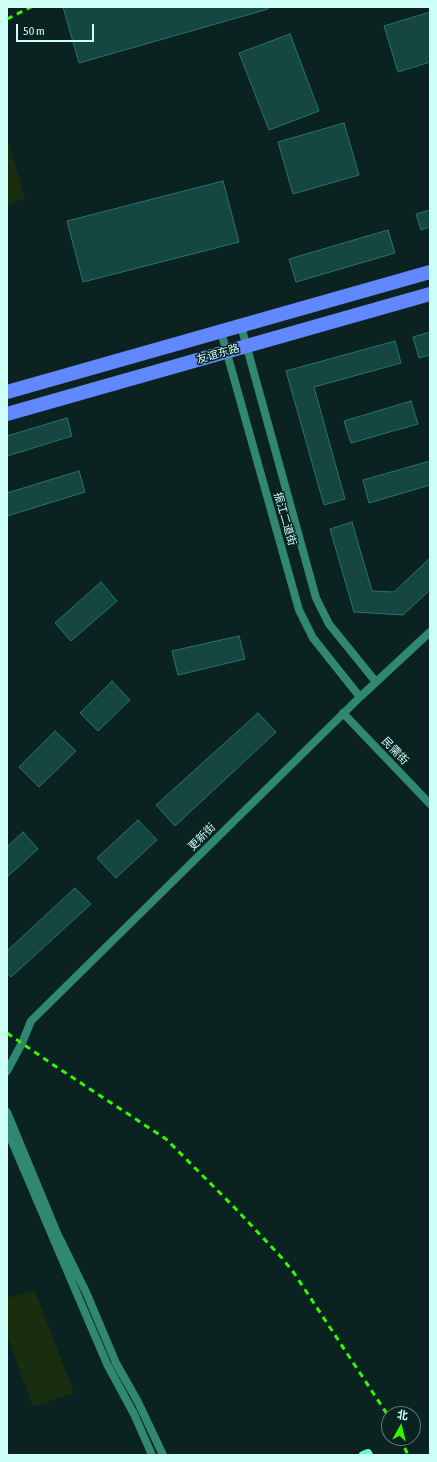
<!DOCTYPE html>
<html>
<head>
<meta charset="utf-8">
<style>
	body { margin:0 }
	#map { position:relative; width:437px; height:1462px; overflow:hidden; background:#0b2320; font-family:"Asap Condensed","Noto Sans SC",sans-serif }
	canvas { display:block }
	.frame { position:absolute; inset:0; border:8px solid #cdfff6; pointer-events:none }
	.north { position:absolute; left:381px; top:1406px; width:40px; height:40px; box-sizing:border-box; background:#0b2320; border:1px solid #597b76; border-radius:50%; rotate:8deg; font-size:11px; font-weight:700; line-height:16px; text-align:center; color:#cdfff6 }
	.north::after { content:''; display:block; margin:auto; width:14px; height:18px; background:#31f800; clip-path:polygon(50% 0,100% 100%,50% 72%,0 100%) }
	.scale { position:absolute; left:16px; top:24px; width:78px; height:18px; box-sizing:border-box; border:2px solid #cdfff6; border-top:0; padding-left:5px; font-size:12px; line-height:14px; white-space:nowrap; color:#cdfff6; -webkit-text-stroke:3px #0b2320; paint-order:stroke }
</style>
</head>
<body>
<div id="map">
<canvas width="437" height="1462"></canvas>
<div class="frame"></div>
<div class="north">北</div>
<div class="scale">50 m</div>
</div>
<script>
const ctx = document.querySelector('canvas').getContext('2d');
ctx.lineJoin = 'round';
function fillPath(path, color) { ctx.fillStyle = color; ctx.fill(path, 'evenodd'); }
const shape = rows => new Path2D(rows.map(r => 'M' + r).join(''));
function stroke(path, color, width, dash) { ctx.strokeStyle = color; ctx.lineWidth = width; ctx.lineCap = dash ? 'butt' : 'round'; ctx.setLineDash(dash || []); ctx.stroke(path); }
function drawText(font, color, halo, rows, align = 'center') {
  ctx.font = font + ' "Asap Condensed","Noto Sans SC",sans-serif'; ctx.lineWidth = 3; ctx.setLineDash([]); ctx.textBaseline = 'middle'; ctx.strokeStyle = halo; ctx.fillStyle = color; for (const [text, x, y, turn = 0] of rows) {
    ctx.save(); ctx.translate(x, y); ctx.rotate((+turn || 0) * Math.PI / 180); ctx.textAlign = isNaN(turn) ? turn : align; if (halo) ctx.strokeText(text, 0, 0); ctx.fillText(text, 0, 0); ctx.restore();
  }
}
fillPath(shape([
	[7,138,25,198,7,205],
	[35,1291,74,1393,33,1407,7,1335,7,1298]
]), '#182e0e');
const building = shape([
	[63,7,268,7,268,9,79,63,63,7],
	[430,12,430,62,398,72,384,26,430,12],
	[290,34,319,111,269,130,239,53,290,34],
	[344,123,359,175,293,194,278,142,344,123],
	[223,181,239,242,83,282,67,221,223,181],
	[430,210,430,227,421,230,416,214,430,210],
	[388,230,395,253,296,282,289,259,388,230],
	[430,332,430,355,419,358,413,337,430,332],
	[395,341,401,363,314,387,345,499,324,505,286,371,395,341],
	[411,401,418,424,351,443,344,421,411,401],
	[67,418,72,436,7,456,7,436,67,418],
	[430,461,430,485,369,503,363,480,430,461],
	[79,471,85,492,7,516,7,493,79,471],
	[352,522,372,591,394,592,430,558,430,590,403,615,354,612,330,529,352,522],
	[101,582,117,601,71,641,55,623,101,582],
	[239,636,245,659,178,675,172,651,239,636],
	[112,681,130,700,98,731,80,713,112,681],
	[258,713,276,732,175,826,156,805,258,713],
	[55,731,76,751,39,787,19,767,55,731],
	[138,820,157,840,116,878,97,858,138,820],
	[23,832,38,849,7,877,7,847,23,832],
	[75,888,91,904,11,977,7,973,7,951,75,888]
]);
fillPath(building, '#154642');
stroke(building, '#25756d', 1);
stroke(shape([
	[241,326,316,598,329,624,376,682],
	[221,332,299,610,313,638,360,697],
	[343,713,430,804],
	[7,1071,22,1043,31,1021,360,697,430,632],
	[7,1112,57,1233,86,1292,116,1363,138,1402,163,1455],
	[7,1130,107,1364,134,1414,152,1455]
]), '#318871', 8);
stroke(shape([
	[363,1455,368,1453,369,1455]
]), '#64ffd5', 8);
stroke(shape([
	[7,392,430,272],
	[7,414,430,294]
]), '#6288ff', 14);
stroke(shape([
	[7,19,31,7],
	[7,1033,55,1066,166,1139,234,1207,282,1258,294,1273,389,1417],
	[400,1438,408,1455]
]), '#31f800', 3, [6, 5]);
drawText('11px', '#cdfff6', '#0b2320', [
	["友谊东路",218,354,-16],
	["振江二道街",285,519,74],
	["民需街",395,751,46],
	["更新街",202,837,-45]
]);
</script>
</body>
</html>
